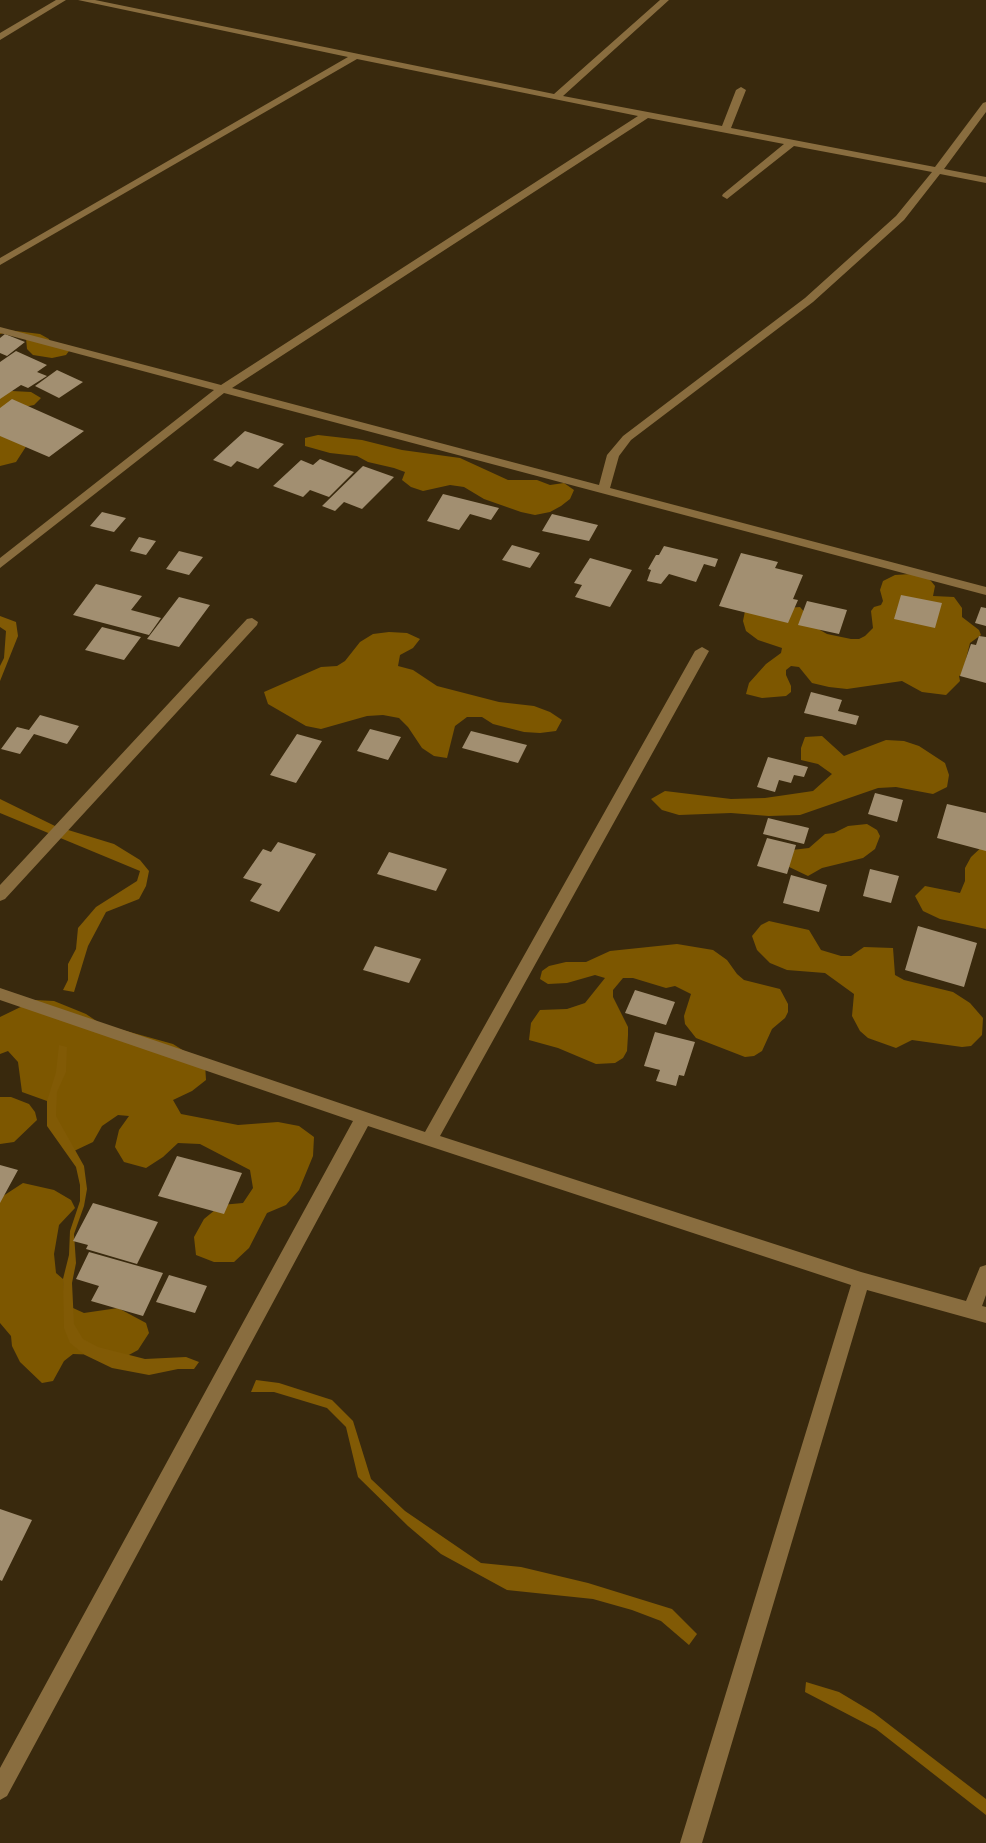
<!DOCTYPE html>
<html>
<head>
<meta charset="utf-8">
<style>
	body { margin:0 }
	canvas { display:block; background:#39290d }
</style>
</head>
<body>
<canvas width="986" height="1843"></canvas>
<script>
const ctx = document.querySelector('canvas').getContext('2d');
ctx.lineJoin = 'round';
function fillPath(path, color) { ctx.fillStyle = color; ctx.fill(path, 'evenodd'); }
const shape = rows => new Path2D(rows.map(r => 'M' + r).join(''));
fillPath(shape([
	[0,329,40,334,49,339,50,342,69,351,66,355,52,358,33,355,27,349,26,338,4,333,0,334],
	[12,391,31,392,41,398,34,405,0,412,0,393],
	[0,431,27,445,16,462,0,466],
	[318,435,362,440,402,450,460,458,508,480,537,480,550,485,564,483,574,490,570,499,561,506,550,512,535,515,521,512,484,499,464,487,450,485,423,491,411,487,402,480,405,472,394,468,368,462,357,456,330,453,305,446,305,438],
	[911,574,926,577,931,581,935,586,933,596,954,597,962,608,962,617,979,630,981,635,970,643,962,675,959,676,960,681,946,695,922,692,902,681,847,689,829,687,812,683,799,667,791,666,786,670,786,675,791,686,791,692,786,696,762,698,746,694,749,683,766,664,781,653,782,648,758,640,746,631,743,621,745,611,800,607,820,630,827,634,851,639,859,639,865,636,873,628,871,611,874,607,881,605,883,601,880,590,883,581,895,575],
	[389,632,407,633,420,639,413,648,400,655,398,666,413,670,437,686,499,702,534,706,550,712,562,720,556,731,540,733,524,732,493,724,482,717,467,717,455,726,447,758,434,756,422,748,408,727,399,718,383,715,367,716,321,729,306,726,268,704,264,692,321,667,337,666,345,661,360,642,373,634],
	[822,736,844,756,886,740,904,741,919,746,945,763,949,775,947,787,933,794,896,787,878,788,800,815,769,816,731,813,679,815,662,810,651,799,665,791,731,799,765,798,813,791,832,774,818,764,801,760,801,748,805,737],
	[867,824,877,830,880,836,875,849,863,858,822,868,808,876,785,865,792,850,809,848,825,834,834,833,848,826],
	[986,843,986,929,940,919,923,911,915,896,925,886,960,893,965,881,965,868,971,857],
	[769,921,809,930,821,950,841,956,851,956,864,947,893,948,895,975,904,980,953,992,970,1003,983,1018,982,1035,971,1046,962,1047,912,1040,896,1048,868,1038,860,1031,852,1016,854,994,825,973,787,970,770,963,757,950,752,936,761,925],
	[677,944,713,950,727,960,737,974,744,980,780,989,788,1004,788,1012,785,1018,772,1029,762,1051,754,1056,745,1057,696,1038,685,1024,684,1016,691,994,675,986,666,988,633,978,623,978,613,990,613,997,628,1027,628,1035,627,1051,623,1058,615,1063,596,1064,558,1048,529,1040,531,1023,540,1010,567,1009,585,1003,605,978,595,975,567,983,548,984,540,979,542,971,549,966,566,962,586,962,610,951],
	[35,1000,54,1001,86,1014,101,1024,173,1044,205,1064,206,1080,192,1091,173,1100,181,1114,238,1125,278,1122,299,1126,314,1137,313,1156,299,1190,286,1205,267,1213,249,1248,234,1262,214,1262,196,1255,194,1237,204,1219,221,1205,243,1203,253,1188,250,1170,200,1144,178,1143,163,1157,146,1168,124,1162,115,1147,119,1130,129,1116,118,1115,102,1126,93,1142,74,1151,47,1101,22,1092,18,1062,8,1051,0,1054,0,1017],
	[0,1097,11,1097,29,1104,35,1112,37,1120,14,1142,0,1144],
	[23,1183,54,1190,71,1200,75,1208,59,1225,54,1254,56,1273,63,1279,64,1290,73,1308,84,1313,118,1308,146,1323,149,1333,138,1350,127,1356,73,1354,64,1361,53,1381,42,1383,20,1362,12,1346,11,1336,0,1323,0,1198]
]), '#7d5700');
fillPath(shape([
	[0,616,16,622,18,636,0,681,0,666,4,658,6,631,0,627],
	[0,799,55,826,114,844,140,860,149,871,146,886,139,899,106,912,88,946,74,992,63,990,68,980,68,964,76,949,78,928,96,907,137,881,140,871,0,813],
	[59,1045,67,1047,66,1072,57,1092,56,1116,84,1166,87,1189,84,1206,74,1234,76,1263,72,1283,74,1324,83,1339,98,1347,145,1359,186,1357,199,1362,194,1369,178,1369,149,1375,112,1368,85,1355,70,1343,64,1328,63,1279,69,1255,70,1231,80,1201,80,1185,76,1167,47,1126,47,1101,56,1072],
	[256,1380,279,1383,332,1400,353,1421,371,1479,405,1511,481,1563,521,1567,588,1583,672,1609,697,1634,689,1645,661,1621,632,1610,593,1599,507,1590,441,1554,408,1526,358,1477,346,1427,327,1408,274,1392,251,1392],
	[806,1682,839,1692,874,1713,986,1799,986,1815,876,1729,805,1692]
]), '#815a05');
fillPath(shape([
	[5,334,25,342,7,356,0,353,0,338],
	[16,351,47,365,37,372,47,376,28,388,21,385,0,399,0,362],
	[57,370,83,382,59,398,35,386],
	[12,399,84,431,49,457,0,436,0,408],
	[245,431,284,444,258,469,237,461,231,467,213,460],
	[320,459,354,472,329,497,310,490,303,497,273,486,301,460,313,465],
	[363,466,394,477,362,509,344,502,335,511,322,506],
	[443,494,499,508,491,520,470,514,459,530,427,521],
	[102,512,126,518,114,532,90,526],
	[552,514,598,525,589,541,542,531],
	[139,537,156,541,146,555,130,551],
	[512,545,540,553,530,568,502,560],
	[664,546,718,559,715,567,704,564,696,582,669,574,661,584,647,581,651,570,648,569,656,555,659,555],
	[179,551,203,557,189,575,166,569],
	[741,553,778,562,775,568,803,575,793,599,798,600,788,623,719,606],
	[590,558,632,570,610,607,575,597,582,585,574,583],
	[96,584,142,596,131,610,161,618,149,635,73,615],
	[901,595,942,603,935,628,894,619],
	[179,597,210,605,179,647,147,639],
	[807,601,847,610,839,634,798,625],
	[981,607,986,608,986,626,975,623],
	[102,627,141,637,124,660,85,650],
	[979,636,986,637,986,683,960,676,971,644,976,645],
	[811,692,842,700,838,711,859,716,856,725,804,713],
	[40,715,79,726,67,744,34,734,20,754,1,749,17,727,29,730],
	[370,729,401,737,388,760,357,751],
	[471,731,527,745,518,763,462,748],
	[297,734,322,741,296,783,270,775],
	[768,757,808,767,804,777,794,775,791,783,779,780,775,792,757,787],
	[875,793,903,800,897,822,868,814],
	[947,804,986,813,986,851,937,838],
	[768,818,809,828,804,844,763,834],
	[767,838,796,845,787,874,757,866],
	[278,842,316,854,279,912,250,901,262,884,243,878,263,849,271,852],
	[389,852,447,869,436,891,377,874],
	[870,869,899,876,891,903,863,896],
	[791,875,827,885,819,912,783,903],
	[918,926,977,943,964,987,905,970],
	[375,946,421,959,409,983,363,970],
	[635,990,675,1002,666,1025,625,1013],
	[655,1032,695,1042,684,1076,679,1075,676,1086,656,1081,660,1070,644,1066],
	[177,1156,242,1173,224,1214,158,1196],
	[0,1165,18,1170,0,1203],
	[93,1203,158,1222,137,1264,86,1249,88,1245,73,1241],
	[89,1252,163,1273,143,1316,91,1301,99,1286,76,1279],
	[169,1275,207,1286,195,1313,156,1302],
	[0,1509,32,1520,2,1581,0,1580]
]), '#a28f71');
fillPath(shape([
	[56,0,66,0,0,40,0,33,56,0],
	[78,0,95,0,554,94,660,0,669,0,563,96,722,126,736,90,741,87,746,90,731,128,935,167,983,103,986,102,986,112,944,169,986,177,986,183,940,174,904,220,813,302,631,440,619,456,610,488,986,587,986,595,224,393,0,568,0,558,214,390,0,333,0,327,221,385,638,116,357,59,0,265,0,258,348,57,78,0],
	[648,118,784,144,723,194,722,196,727,199,794,146,932,172,896,216,805,298,623,436,607,455,599,485,232,388,648,118],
	[252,618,258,622,257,625,5,899,0,901,0,885,247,619,252,618],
	[702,647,709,651,440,1136,861,1272,966,1301,980,1267,986,1265,986,1295,982,1306,986,1307,986,1323,867,1290,702,1843,680,1843,851,1285,368,1126,7,1796,0,1800,0,1768,353,1121,0,1000,0,988,425,1132,695,651,702,647]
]), '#896d3f');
</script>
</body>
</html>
